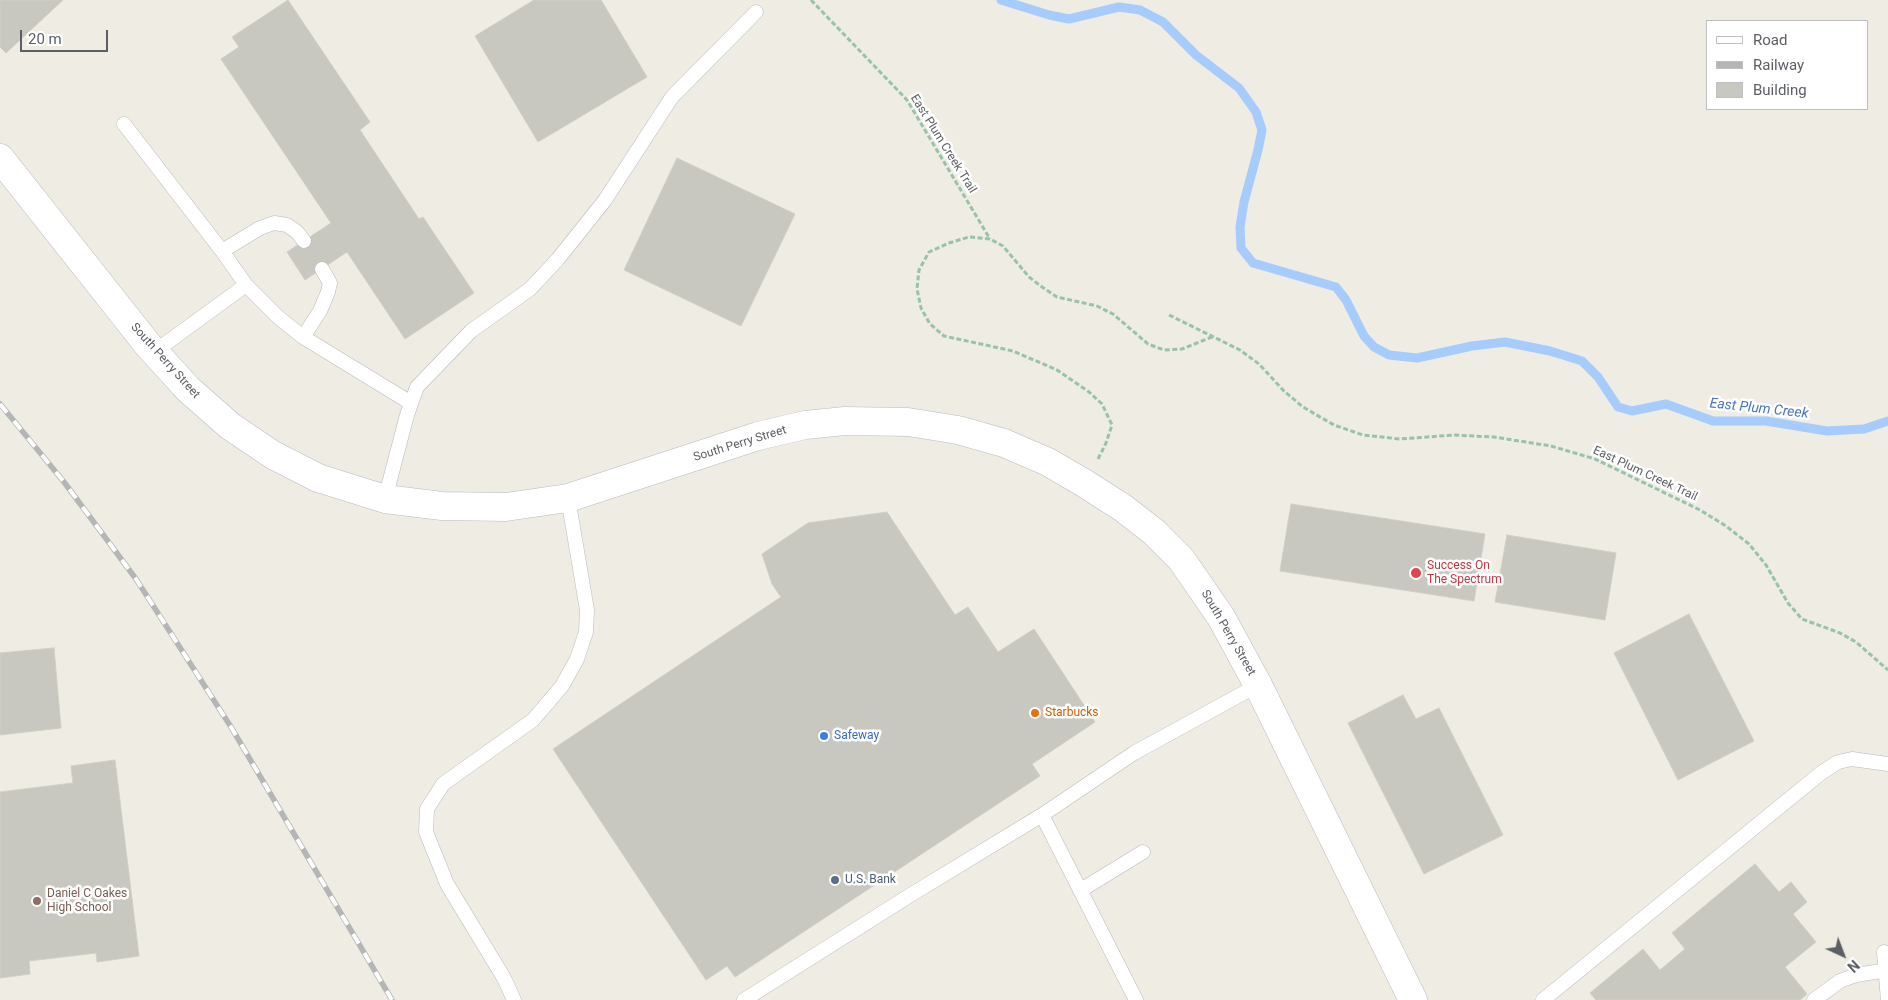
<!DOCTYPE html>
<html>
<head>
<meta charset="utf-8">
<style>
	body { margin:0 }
	#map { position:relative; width:1888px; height:1000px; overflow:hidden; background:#eeece3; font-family:Roboto,sans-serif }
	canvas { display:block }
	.legend { position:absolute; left:1706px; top:20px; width:162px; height:90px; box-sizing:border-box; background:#fff; border:1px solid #bdbfc1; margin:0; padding:6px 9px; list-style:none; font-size:15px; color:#5b5e63 }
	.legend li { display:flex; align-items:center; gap:10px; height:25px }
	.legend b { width:25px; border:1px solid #bdbfc1 }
	.north { position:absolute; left:1818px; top:930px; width:50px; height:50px; -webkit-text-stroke:4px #fff; paint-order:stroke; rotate:137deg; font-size:14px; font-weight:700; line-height:20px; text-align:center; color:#5b5e63 }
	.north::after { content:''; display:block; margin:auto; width:18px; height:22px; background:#5b5e63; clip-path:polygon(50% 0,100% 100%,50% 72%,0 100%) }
	.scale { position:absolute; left:20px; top:30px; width:88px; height:22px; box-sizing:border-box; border:2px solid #5b5e63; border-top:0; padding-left:6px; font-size:15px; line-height:18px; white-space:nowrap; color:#5b5e63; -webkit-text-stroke:4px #fff; paint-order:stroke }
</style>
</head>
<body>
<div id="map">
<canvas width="1888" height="1000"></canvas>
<ul class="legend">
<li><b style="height:6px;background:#fff"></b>Road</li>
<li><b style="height:6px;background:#b4b5b5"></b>Railway</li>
<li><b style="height:14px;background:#c8c7c0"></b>Building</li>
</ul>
<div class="north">N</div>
<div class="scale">20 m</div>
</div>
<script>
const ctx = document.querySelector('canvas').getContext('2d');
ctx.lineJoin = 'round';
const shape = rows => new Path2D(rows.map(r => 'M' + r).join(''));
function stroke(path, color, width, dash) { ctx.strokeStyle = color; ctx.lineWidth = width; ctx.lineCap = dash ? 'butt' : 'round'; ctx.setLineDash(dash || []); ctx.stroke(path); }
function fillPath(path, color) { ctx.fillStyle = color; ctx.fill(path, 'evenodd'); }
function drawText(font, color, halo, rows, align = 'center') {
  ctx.font = font + ' Roboto,sans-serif'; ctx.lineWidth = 5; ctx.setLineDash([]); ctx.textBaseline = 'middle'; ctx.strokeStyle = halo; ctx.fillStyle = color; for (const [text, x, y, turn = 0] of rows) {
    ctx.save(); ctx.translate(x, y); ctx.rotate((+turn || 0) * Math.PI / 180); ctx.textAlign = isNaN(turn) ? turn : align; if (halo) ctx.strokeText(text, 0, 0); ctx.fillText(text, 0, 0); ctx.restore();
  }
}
stroke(shape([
	[1001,0,1049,15,1069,19,1119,7,1140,10,1163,22,1196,55,1239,88,1256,112,1262,130,1258,150,1244,202,1240,227,1241,248,1253,263,1336,287,1346,300,1364,336,1374,347,1389,355,1417,358,1472,346,1505,342,1550,351,1582,361,1598,377,1618,407,1632,411,1666,404,1713,421,1766,421,1827,431,1864,429,1888,421]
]), '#a5ccfc', 9);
const building = shape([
	[0,0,63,0,6,53,0,47,0,0],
	[288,0,370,122,360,130,419,219,423,217,474,293,405,339,347,252,305,280,287,252,331,223,221,59,239,47,232,37,288,0],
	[534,0,601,0,647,77,538,142,475,36,534,0],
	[677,158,795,214,741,326,624,270,677,158],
	[1291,504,1485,534,1474,601,1280,571,1291,504],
	[887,512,955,615,968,607,998,652,1034,629,1095,722,1032,764,1040,776,735,977,727,966,706,980,553,749,781,597,772,584,762,554,808,523,887,512],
	[1507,535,1616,553,1605,620,1495,602,1507,535],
	[1689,614,1754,741,1678,780,1614,653,1689,614],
	[54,648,61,728,0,735,0,653,54,648],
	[1403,695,1416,719,1439,708,1503,835,1424,874,1348,723,1403,695],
	[115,760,139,956,97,962,96,953,29,961,30,974,0,978,0,792,73,783,71,766,115,760],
	[1755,864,1779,892,1791,882,1807,902,1793,914,1816,942,1785,967,1807,994,1800,1000,1596,1000,1590,993,1643,949,1660,970,1685,949,1672,933,1755,864]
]);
fillPath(building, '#c8c7c0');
stroke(building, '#d2cfc2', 1);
const lane = shape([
	[124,124,222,251,246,285],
	[222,251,260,228,274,223,287,225,297,232,304,241],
	[303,337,320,311,328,292,330,283,322,269],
	[154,352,246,285,278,317,303,337,411,403],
	[385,499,407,415,417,387,471,331,530,289,558,259,605,200,672,97,756,12],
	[1042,815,1136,1000],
	[1081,890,1143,852],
	[1884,952,1888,1000],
	[514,1000,504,978,447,884,426,832,427,809,443,784,533,720,562,686,577,659,586,632,587,610,568,498],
	[744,1000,912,894,1042,815,1134,753,1258,685],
	[1543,1000,1821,773,1838,762,1852,759,1888,764],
	[1814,1000,1840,981,1856,975,1888,970]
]);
const secondary = shape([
	[0,158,148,345,188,389,230,426,273,455,318,478,385,499,442,506,506,507,568,498,758,436,805,425,845,421,908,422,958,430,1004,443,1048,462,1084,483,1123,508,1154,532,1181,559,1221,617,1258,685,1413,1000]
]);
stroke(lane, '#b8babf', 15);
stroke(secondary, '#b9bbc1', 29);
stroke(shape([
	[811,0,907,100,990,239],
	[1169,315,1240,350,1259,364,1284,391,1303,407,1334,425,1363,435,1400,439,1454,435,1494,437,1551,446,1595,459,1700,510,1726,526,1749,544,1766,565,1788,603,1802,619,1840,633,1856,642,1888,670],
	[1098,459,1106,443,1112,425,1102,404,1089,392,1057,370,1013,351,944,336,930,324,921,308,917,289,919,270,929,252,949,243,969,237,990,239,1003,246,1029,277,1042,287,1057,297,1097,306,1113,314,1148,344,1164,350,1182,349,1212,337]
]), '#98c3aa', 3, [5, 2.5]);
stroke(lane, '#fff', 14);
stroke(secondary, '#fff', 28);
const rail = shape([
	[0,404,64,482,136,579,231,727,392,1000]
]);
stroke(rail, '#b4b5b5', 5.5);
stroke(rail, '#fff', 4, [11]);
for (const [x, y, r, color] of [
	[1416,573,6,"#e0444e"],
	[1035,713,5,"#e8710a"],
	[824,736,5,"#3f7fe0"],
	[835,880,5,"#5c6f8a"],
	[37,901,5,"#8d6e63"]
]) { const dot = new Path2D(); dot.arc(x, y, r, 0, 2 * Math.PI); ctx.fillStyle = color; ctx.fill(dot); stroke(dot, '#fff', 2); }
drawText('12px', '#5b5e63', '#fff', [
	["East Plum Creek Trail",943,144,58],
	["South Perry Street",165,361,48],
	["South Perry Street",740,444,-17],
	["East Plum Creek Trail",1645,474,25],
	["South Perry Street",1228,633,60]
]);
drawText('12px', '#be3a42', '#fff', [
	["Success On",1427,566],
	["The Spectrum",1427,580]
], 'left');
drawText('12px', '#c56008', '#fff', [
	["Starbucks",1045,713]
], 'left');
drawText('12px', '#366cbe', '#fff', [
	["Safeway",834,736]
], 'left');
drawText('12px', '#4e5e75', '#fff', [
	["U.S. Bank",845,880]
], 'left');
drawText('12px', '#785e54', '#fff', [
	["Daniel C Oakes",47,894],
	["High School",47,908]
], 'left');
drawText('italic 14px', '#4874bf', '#fff', [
	["East Plum Creek",1759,409,6]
]);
</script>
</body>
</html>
